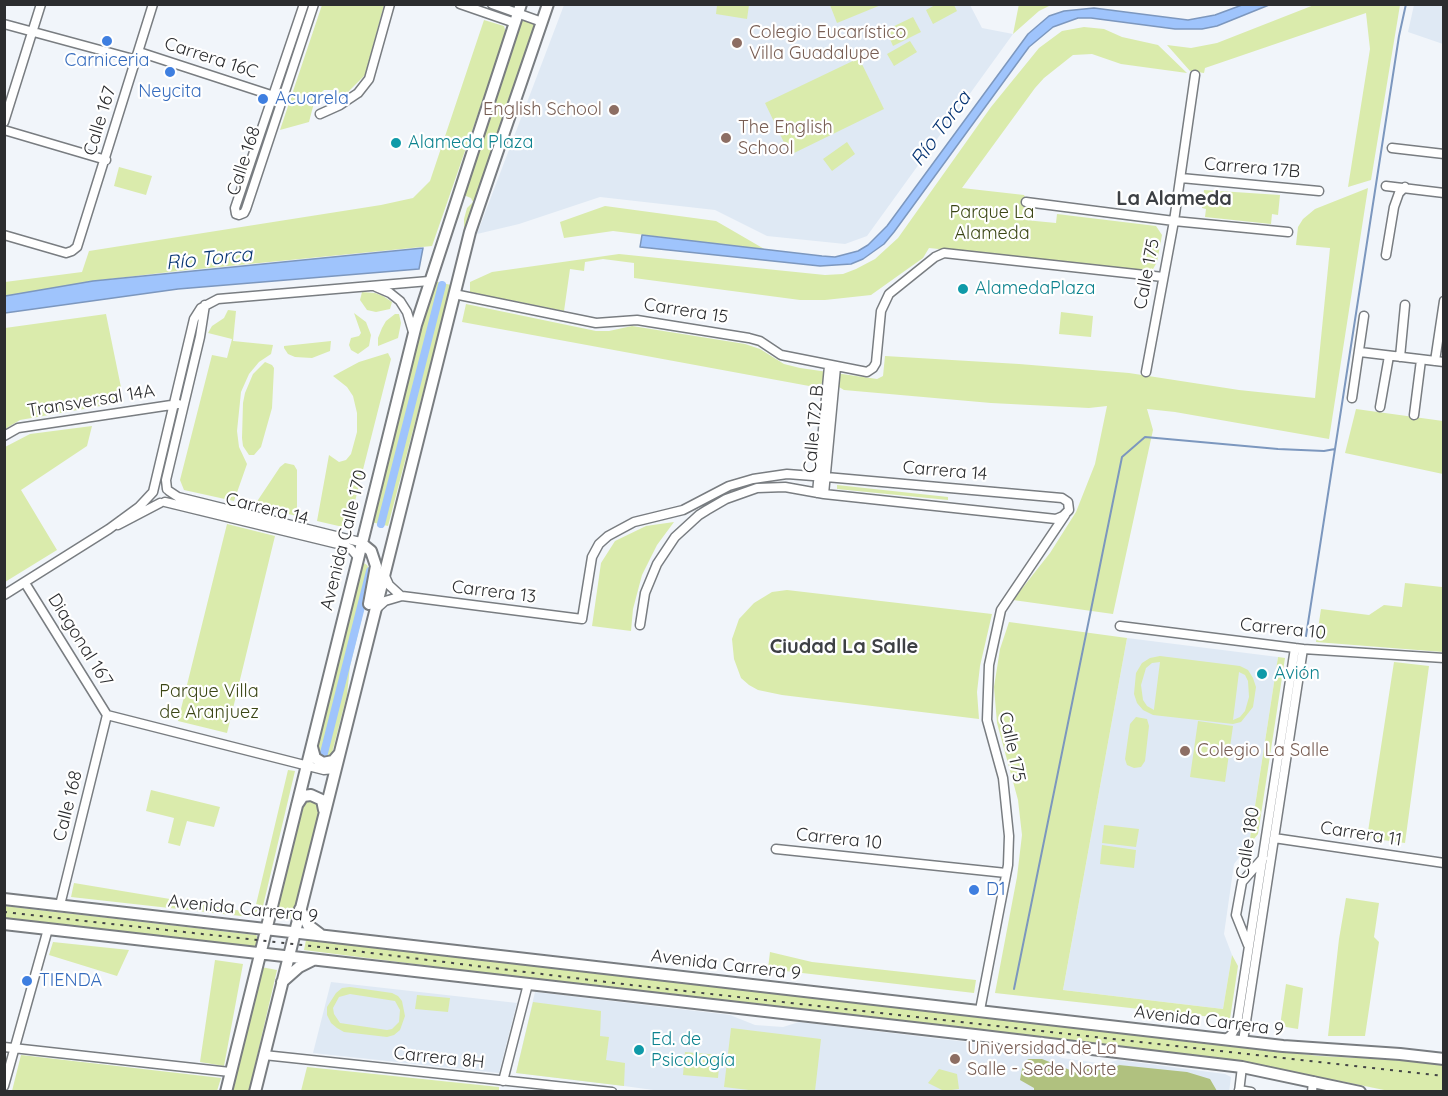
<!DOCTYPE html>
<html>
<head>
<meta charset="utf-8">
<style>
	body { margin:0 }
	#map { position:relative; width:1448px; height:1096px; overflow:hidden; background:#f1f5fa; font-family:Quicksand,sans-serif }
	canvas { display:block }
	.frame { position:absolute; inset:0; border:6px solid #2c2d2f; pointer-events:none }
</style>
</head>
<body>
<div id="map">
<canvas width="1448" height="1096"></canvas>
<div class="frame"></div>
</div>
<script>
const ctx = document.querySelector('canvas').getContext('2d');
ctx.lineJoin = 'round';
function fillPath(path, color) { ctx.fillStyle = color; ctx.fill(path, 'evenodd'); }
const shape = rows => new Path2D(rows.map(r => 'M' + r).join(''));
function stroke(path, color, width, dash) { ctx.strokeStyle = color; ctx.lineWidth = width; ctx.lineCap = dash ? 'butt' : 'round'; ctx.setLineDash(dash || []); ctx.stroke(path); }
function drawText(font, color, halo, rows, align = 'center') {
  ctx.font = font + ' Quicksand,sans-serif'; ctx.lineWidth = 4.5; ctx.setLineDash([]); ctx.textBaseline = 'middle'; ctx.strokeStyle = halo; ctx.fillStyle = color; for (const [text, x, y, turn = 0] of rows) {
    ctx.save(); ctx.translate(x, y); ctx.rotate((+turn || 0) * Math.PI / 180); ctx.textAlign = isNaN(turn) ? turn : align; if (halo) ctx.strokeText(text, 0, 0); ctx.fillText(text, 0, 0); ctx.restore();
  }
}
fillPath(shape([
	[564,5,970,5,982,28,1013,34,867,236,845,244,767,236,715,210,600,197,519,224,477,234],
	[1414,5,1443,5,1443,44,1408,32],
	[1127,638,1278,657,1249,845,1234,864,1224,934,1232,955,1223,1009,1063,990],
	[331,982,517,1003,499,1073,313,1053],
	[535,992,730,1015,755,1025,783,1027,799,1022,1050,1052,1062,1058,1105,1064,1118,1060,1225,1074,1231,1077,1229,1092,668,1092,624,1086,516,1073]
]), '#dfe9f4');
fillPath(shape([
	[1019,4,1051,4,1051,5,1039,11,1013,34],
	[322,5,384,5,365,75,342,98,334,90,324,90,315,99,309,122,280,130],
	[717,5,749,5,747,19,716,14],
	[830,5,881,5,837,23],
	[935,5,954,5,957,11,933,24,926,10],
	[1314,5,1400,5,1371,180,1348,187,1370,49,1366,13,1205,68,1204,73,1190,71,1167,45,1191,48,1217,43],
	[913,17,921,32,893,46,886,30],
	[522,19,536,24,536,26,464,235,464,219,467,208,473,202,471,198,466,196,464,196,460,203,462,206,458,219,450,231,520,20],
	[484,20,504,26,506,33,432,246,178,271,93,281,5,296,5,282,82,272,89,251,381,205,413,198,430,181],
	[1084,27,1104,29,1122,37,1158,45,1187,73,1121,64,1092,54,1073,55,1044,78,1035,88,962,188,1024,195,1027,201,1025,220,1056,223,1057,214,1156,226,1162,235,1157,262,1153,269,1145,270,929,248,923,258,871,295,825,300,800,300,634,278,634,263,603,259,585,262,584,271,570,269,564,311,470,292,470,282,492,272,619,254,825,275,843,274,856,269,875,259,898,238,991,107,1039,48,1062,31],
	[910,41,917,52,894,66,887,54],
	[859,58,884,109,790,155,765,103],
	[847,142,855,154,832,171,823,159],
	[119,167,152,176,146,195,114,186],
	[1368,188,1329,439,1175,412,1147,409,1153,430,1113,614,1013,600,1050,553,1076,512,1095,464,1107,406,1089,408,991,403,844,390,839,387,836,381,825,381,821,384,820,388,462,322,466,304,596,331,609,331,632,326,745,344,760,349,784,364,800,368,877,379,883,376,885,356,1019,364,1129,373,1239,390,1315,398,1330,248,1296,245,1298,227,1303,219,1315,209],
	[1204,190,1280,195,1278,215,1272,214,1271,224,1205,217,1206,209,1202,208],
	[605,206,716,221,766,250,613,231,564,238,560,222],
	[433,281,451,285,388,526,371,522],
	[362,292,375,293,383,296,392,302,390,309,376,312,367,310,360,300],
	[228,310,236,311,233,341,273,345,271,354,259,362,249,374,241,392,237,431,239,447,247,464,234,501,184,490,180,480,212,355,227,358,232,339,208,333,212,326,224,318],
	[1061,312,1093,316,1091,337,1059,334],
	[354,313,366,322,371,335,369,346,358,354,351,350,349,345,351,338,359,336,361,333],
	[106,314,124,402,20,420,5,429,5,328],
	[395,314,399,314,401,323,398,338,378,346,378,338,382,328,386,321],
	[331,341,330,351,312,358,295,357,288,354,284,348,284,346],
	[388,353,391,359,350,521,343,527,317,521,329,455,339,462,346,460,351,454,357,432,357,413,353,396,347,387,333,376,359,362],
	[265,362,272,365,274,368,272,408,261,447,254,455,249,455,243,446,242,438,243,403,245,393,253,374],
	[1356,409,1443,421,1443,474,1345,453],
	[92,426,87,446,21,490,57,550,5,582,5,447,30,434],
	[285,463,294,465,297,470,297,516,254,506,280,467],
	[837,485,948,497,948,500,837,489],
	[674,522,657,545,642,575,633,609,631,631,592,626,601,563,615,541,646,526],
	[227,524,275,536,227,733,178,721],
	[359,560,367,565,370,571,371,581,350,666,347,695,332,753,328,758,322,760,317,749,342,641],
	[1405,583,1442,587,1443,583,1443,652,1316,642,1321,609,1369,615,1384,605,1402,607],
	[787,590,992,614,980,666,977,692,979,719,782,695,758,690,749,685,741,678,734,659,732,639,739,619,754,603,772,592],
	[1009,622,1127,638,1063,990,1223,1009,1232,955,1238,966,1230,1019,995,993,1017,877,1022,835,1018,800,997,723,994,687,1000,649],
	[1160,656,1240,666,1248,670,1253,678,1256,687,1253,707,1241,722,1233,724,1153,715,1143,710,1137,703,1134,694,1136,673,1142,663,1150,658],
	[1160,662,1154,709,1154,710,1147,706,1143,700,1141,685,1146,668,1152,663],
	[1239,672,1245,675,1248,681,1249,697,1245,711,1240,717,1233,720],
	[1278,657,1285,658,1258,834,1249,845],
	[1394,662,1429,666,1405,843,1367,838],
	[1136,717,1147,719,1149,726,1145,761,1141,767,1134,768,1127,765,1125,759,1130,724],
	[1198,721,1233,726,1225,782,1190,777],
	[288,770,295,771,263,906,250,917,71,897,74,883,254,913],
	[151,790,220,807,214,827,187,821,180,846,168,843,174,818,146,811],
	[305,799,320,803,318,818,294,920,274,912,301,802],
	[1104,825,1139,829,1136,847,1102,843],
	[1102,845,1136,850,1134,868,1100,864],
	[1346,898,1379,903,1374,937,1379,942,1365,1036,1328,1036,1339,939],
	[5,906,256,935,258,938,257,946,253,948,5,920],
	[306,940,1319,1056,1381,1059,1443,1064,1443,1091,1389,1091,1242,1061,548,981,304,950],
	[53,942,129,950,117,976,49,955],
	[770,952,812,962,976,980,974,993,768,969],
	[215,960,243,964,224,1066,200,1062],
	[261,967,277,970,249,1091,230,1092],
	[1286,984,1303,988,1298,1029,1280,1026],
	[350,987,392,993,398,996,402,1001,405,1016,400,1030,394,1035,387,1037,344,1032,337,1028,331,1023,327,1015,327,1007,336,993,342,988],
	[350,994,395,1001,400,1010,399,1022,392,1029,387,1030,340,1023,334,1014,333,1008,339,997],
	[417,995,450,998,448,1012,415,1009],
	[533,1002,601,1011,600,1036,609,1037,606,1060,625,1063,624,1086,516,1073],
	[731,1028,821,1039,815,1091,765,1092,724,1087],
	[685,1052,720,1055,718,1078,683,1075],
	[21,1055,221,1078,217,1091,12,1091],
	[307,1067,499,1087,499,1091,301,1091],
	[939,1069,957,1074,959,1089,944,1091,928,1083]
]), '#daebac');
fillPath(shape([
	[1028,1059,1042,1059,1070,1070,1091,1068,1104,1071,1113,1069,1119,1065,1187,1072,1210,1079,1217,1091,1034,1091,1034,1088,1020,1080,1022,1069]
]), '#b0c17f');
const water = shape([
	[1242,5,1269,5,1217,26,1202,29,1175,29,1091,18,1078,18,1053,27,1029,47,894,232,884,244,863,259,851,264,820,266,640,247,642,235,822,256,835,257,858,251,868,245,887,226,1028,34,1049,16,1064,11,1094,8,1188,20,1215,15,1242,5],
	[423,248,419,269,178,289,5,313,5,296,93,281,423,248]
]);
fillPath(water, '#9fc4fc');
stroke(water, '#7c97be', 1.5);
stroke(shape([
	[1306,636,1399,36,1406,4],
	[1014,989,1122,457,1145,437,1278,449,1324,451,1335,449]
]), '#7c97be', 2);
stroke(shape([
	[381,524,442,285],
	[323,757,370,571]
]), '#9fc4fc', 8);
const minor = shape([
	[304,4,235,208,236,214,239,215,244,213,246,209,314,4],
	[460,4,515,23],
	[492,4,542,22],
	[4,24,137,60],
	[139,52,274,96],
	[320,114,340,105,358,93,369,79,390,4],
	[4,122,41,4],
	[4,130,106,160],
	[1392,148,1444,154],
	[1181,178,1319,191],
	[1386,186,1444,193],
	[1026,202,1174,221,1288,232],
	[4,235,66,253,72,251,77,247,153,4],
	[1386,255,1394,207,1399,193,1405,187],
	[376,287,390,293,400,301,407,312,413,332],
	[454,294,596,323,637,320,749,338,760,341,781,355,867,372,873,368,876,363,881,311,889,294,935,257,944,253,1163,277],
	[1360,352,1444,362],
	[1400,357,1405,305],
	[1435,361,1444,301],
	[1146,372,1174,221,1195,75],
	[1352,398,1364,316],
	[1380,407,1389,356],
	[1414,415,1421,360],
	[4,436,18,428,178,404],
	[167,489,166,480,200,337,205,305],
	[169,491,178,497,360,542],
	[817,493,829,366],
	[824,494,836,367],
	[165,502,342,545,351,549,357,556],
	[118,525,160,503],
	[384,574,389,585,401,596],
	[25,583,107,715],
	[4,595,109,529,139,507,153,492,194,319,201,308,218,299,429,281],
	[375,610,385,601,402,596,582,619,592,557,599,544,608,536,634,522,683,510,729,486,753,479,787,474,826,477,1062,498,1068,502,1069,510,1063,516,1056,519,824,494,785,487,757,488,726,499,707,510,699,515,675,537,657,564,645,593,640,625],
	[1120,626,1303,649,1444,658],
	[107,715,324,770,335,769],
	[1274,838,1444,863],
	[776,849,1006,873],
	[60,905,107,715],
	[1248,945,1236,915,1242,882,1263,858],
	[980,1010,1008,865,1009,836,1003,778,987,720,989,665,1001,610,1065,515],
	[1226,1039,1232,1034,1237,1024,1295,648],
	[1243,1041,1303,649],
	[4,1047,230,1072],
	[264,1055,612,1092],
	[503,1081,528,984],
	[4,1086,48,929],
	[1239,1090,1251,1092],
	[1239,1092,1242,1067],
	[1312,1092,1313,1081]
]);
const major = shape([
	[360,542,371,551,376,566,369,604],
	[312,747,315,758,323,763,333,761,339,754],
	[297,805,303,796,311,795,322,800,324,810],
	[4,899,1283,1046,1400,1054,1444,1059],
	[300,909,308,925,320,934],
	[4,924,975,1035,1242,1067,1360,1092],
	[282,982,299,967,313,960],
	[226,1092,416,325,521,4],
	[255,1092,470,232,548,4]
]);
stroke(minor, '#797d81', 11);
stroke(major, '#797d81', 14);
stroke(minor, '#fff', 8);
stroke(major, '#fff', 10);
stroke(shape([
	[4,912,347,950,631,985,1444,1076]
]), '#434446', 2, [3, 6]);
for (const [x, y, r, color] of [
	[107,41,6,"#3f7fe0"],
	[737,43,6,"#8d6e63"],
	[170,72,6,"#3f7fe0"],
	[263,99,6,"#3f7fe0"],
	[614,110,6,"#8d6e63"],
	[726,138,6,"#8d6e63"],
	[396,143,6,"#0f9aa8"],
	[963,289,6,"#0f9aa8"],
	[1262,674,6,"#0f9aa8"],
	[1185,751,6,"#8d6e63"],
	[974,890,6,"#3f7fe0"],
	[27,981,6,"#3f7fe0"],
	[639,1050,6,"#0f9aa8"],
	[955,1059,6,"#8d6e63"]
]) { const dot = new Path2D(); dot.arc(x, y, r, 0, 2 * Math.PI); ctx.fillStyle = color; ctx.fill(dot); stroke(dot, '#fff', 2); }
drawText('18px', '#785e54', '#fff', [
	["Colegio Eucarístico",749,33],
	["Villa Guadalupe",749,54],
	["English School",602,110,"right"],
	["The English",738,128],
	["School",738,149],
	["Colegio La Salle",1197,751],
	["Universidad de La",967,1049],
	["Salle - Sede Norte",967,1070]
], 'left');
drawText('18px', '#2c2d2f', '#fff', [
	["Carrera 16C",211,58,18],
	["Calle 167",100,121,-73],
	["Calle 168",244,161,-72],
	["Carrera 17B",1252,168,5],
	["Calle 175",1147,274,-79],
	["Carrera 15",686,311,9],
	["Transversal 14A",91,401,-9],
	["Calle 172 B",814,429,-85],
	["Carrera 14",945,471,5],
	["Carrera 14",267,509,14],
	["Avenida Calle 170",344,540,-76],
	["Carrera 13",494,592,7],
	["Carrera 10",1283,629,6],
	["Diagonal 167",80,640,58],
	["Calle 175",1012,747,78],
	["Calle 168",68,806,-76],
	["Carrera 11",1361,834,9],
	["Carrera 10",839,839,6],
	["Calle 180",1248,843,-81],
	["Avenida Carrera 9",243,909,6],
	["Avenida Carrera 9",726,965,7],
	["Avenida Carrera 9",1209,1021,7],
	["Carrera 8H",439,1058,6]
]);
drawText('18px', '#366cbe', '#fff', [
	["Carniceria",107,61,"center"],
	["Neycita",170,92,"center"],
	["Acuarela",275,99],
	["D1",986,890],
	["TIENDA",39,981]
], 'left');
drawText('18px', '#0d838f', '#fff', [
	["Alameda Plaza",408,143],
	["AlamedaPlaza",975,289],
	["Avión",1274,674],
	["Ed. de",651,1040],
	["Psicología",651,1061]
], 'left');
drawText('18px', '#3b4615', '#fff', [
	["Parque La",992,213],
	["Alameda",992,234],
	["Parque Villa",209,692],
	["de Aranjuez",209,713]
]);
drawText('italic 20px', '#063473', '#fff', [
	["Río Torca",941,129,-54],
	["Río Torca",209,259,-6]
]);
drawText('bold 20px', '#3d4044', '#fff', [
	["La Alameda",1174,199],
	["Ciudad La Salle",844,647]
]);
</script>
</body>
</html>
